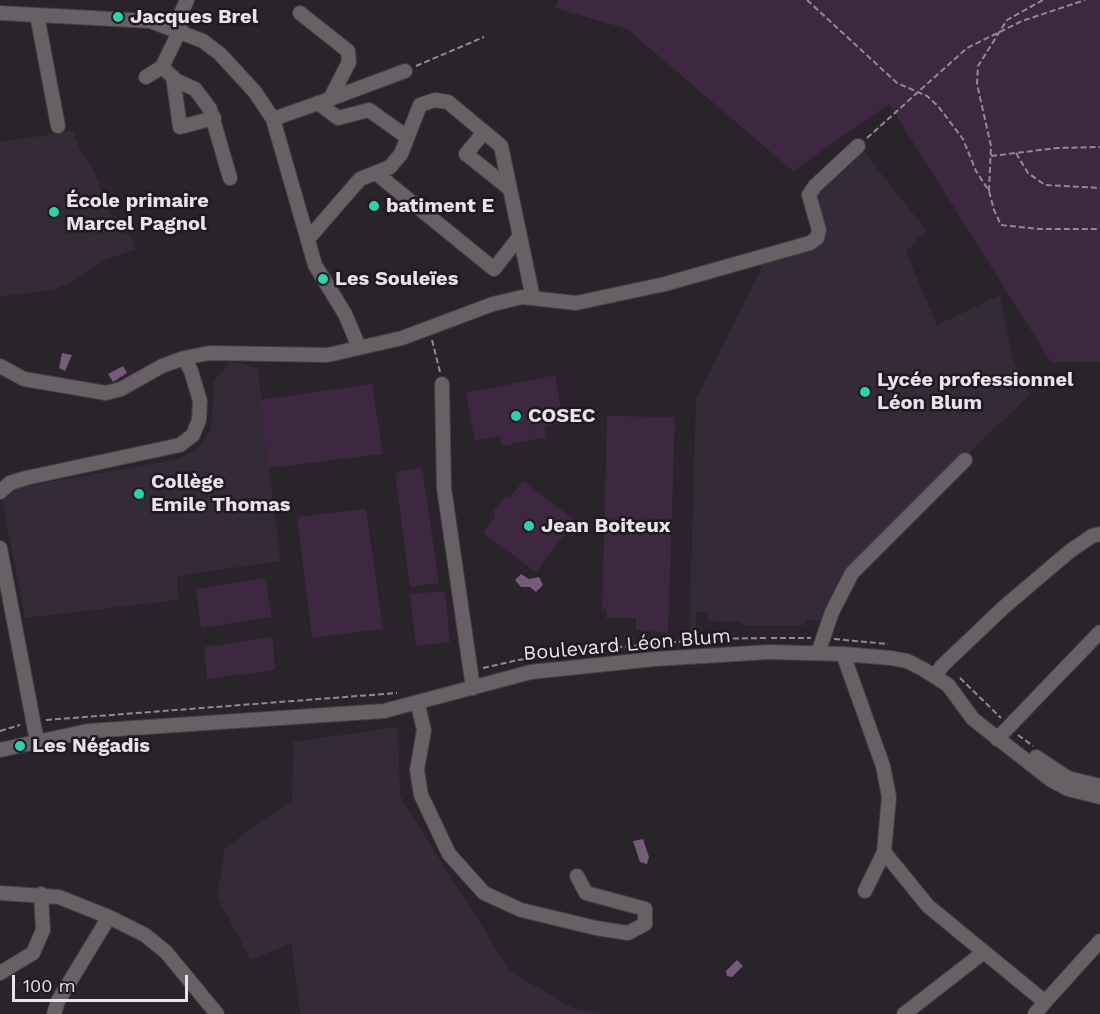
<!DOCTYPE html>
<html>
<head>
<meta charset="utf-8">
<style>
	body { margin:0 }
	#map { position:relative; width:1100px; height:1014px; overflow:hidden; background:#29232a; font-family:"Work Sans",sans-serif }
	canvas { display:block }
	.scale { position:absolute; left:12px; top:975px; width:176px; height:27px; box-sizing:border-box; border:3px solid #e7e3e8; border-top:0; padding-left:8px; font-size:18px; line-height:21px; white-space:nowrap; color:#e7e3e8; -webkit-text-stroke:4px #201921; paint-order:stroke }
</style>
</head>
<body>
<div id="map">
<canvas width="1100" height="1014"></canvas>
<div class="scale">100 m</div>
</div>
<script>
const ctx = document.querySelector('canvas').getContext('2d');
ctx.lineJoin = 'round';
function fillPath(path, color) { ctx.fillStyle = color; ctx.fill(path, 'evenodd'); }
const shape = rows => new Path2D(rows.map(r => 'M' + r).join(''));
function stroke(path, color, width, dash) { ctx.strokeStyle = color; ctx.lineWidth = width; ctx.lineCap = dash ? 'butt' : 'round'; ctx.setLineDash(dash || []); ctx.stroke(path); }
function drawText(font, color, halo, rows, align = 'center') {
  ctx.font = font + ' "Work Sans",sans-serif'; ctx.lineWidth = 5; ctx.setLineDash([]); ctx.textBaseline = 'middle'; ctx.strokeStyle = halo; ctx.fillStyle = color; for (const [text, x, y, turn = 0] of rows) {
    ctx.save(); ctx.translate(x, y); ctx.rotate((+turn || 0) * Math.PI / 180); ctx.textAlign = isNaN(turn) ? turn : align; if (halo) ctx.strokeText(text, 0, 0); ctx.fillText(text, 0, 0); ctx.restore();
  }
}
fillPath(shape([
	[73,131,79,147,94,171,111,216,133,240,136,249,103,261,70,283,52,290,0,297,0,142],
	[861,148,926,230,906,252,937,325,1000,295,1012,357,1031,394,936,483,850,570,826,621,806,620,805,625,742,625,742,622,708,621,708,612,697,612,695,638,689,638,696,399,767,257,820,243,814,197],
	[231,361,258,368,280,561,177,576,178,600,25,618,2,500,10,489,179,459,199,447,211,429,214,381],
	[398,727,400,796,510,971,571,1007,603,1014,300,1014,291,943,251,960,217,897,225,848,292,800,293,742]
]), '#352a37');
fillPath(shape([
	[558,0,1100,0,1100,362,1051,362,889,104,793,171,627,29,555,8],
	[555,375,563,423,544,427,546,437,502,446,500,436,475,441,466,393],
	[372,384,383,454,269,468,260,400],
	[607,416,675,417,668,633,636,630,636,618,606,618,606,609,602,609],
	[422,467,439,583,410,587,395,473],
	[523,481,575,520,536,572,483,533,495,517,494,510,505,497,511,496],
	[366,509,383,629,312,638,297,517],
	[265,578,272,617,201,628,196,589],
	[445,591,450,642,416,646,410,594],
	[273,637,275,670,207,679,204,647]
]), '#3e2741');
fillPath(shape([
	[62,353,72,355,65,371,59,368],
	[123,366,127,373,113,382,108,374],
	[521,574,529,579,539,577,543,585,536,592,530,587,521,587,515,580],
	[643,839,649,857,647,864,640,862,633,841],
	[737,960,743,966,732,977,727,976,726,971]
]), '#765c7a');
const minor = shape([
	[0,13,150,21,203,41,220,54,255,92,273,119,315,265,345,314,359,347],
	[37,15,58,126],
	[162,67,177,81,195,89,210,109,230,178],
	[146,77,162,67,180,30,181,13,187,0],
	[173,77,180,127,214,118],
	[330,99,405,71],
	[318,103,338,118,369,110,407,137],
	[273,119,330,99,349,62,348,51,300,13],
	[484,132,466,154,510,189],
	[377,174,494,269,520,236],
	[308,239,360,179,390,167,401,154,420,105,435,100,448,102,501,146,533,298],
	[0,366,24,379,106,393,121,389,162,366,184,358,209,353,328,355,402,338,493,304,522,297,576,303,665,284,810,243,817,238,819,230,809,195,815,186,858,146],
	[442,384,444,488,473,688],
	[0,492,10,483,26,478,180,445,193,435,199,420,200,401,191,371,184,358],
	[0,548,37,741],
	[818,653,832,612,852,573,965,460],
	[843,654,883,766,889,797,884,852,865,891],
	[935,676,942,666,1004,607,1070,551,1092,536,1100,534],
	[418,705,424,730,417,770,421,795,449,854,484,893,521,910,596,928,628,933,645,924,645,909,586,893,577,876],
	[997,739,1100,632],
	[0,750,88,731,384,711,531,672,655,659,769,652,843,654,891,658,907,661,923,669,948,685,973,719,1051,780,1068,789,1100,797],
	[1036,757,1068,778,1100,786],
	[884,852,928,906,1045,1002,1100,941],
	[0,893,59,897,109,917,145,935,166,952,217,1014],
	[0,973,33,953,43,930,41,894],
	[54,1014,58,1001,109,917],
	[904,1014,984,952],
	[1035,1014,1045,1002]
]);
stroke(minor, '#443e45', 16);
stroke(shape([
	[807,0,897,83,927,96,938,106,963,139,976,171,989,191,994,210,1001,225,1039,229,1100,229],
	[416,66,484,37],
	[867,138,967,48,1022,21,1085,0],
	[1016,153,1028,173,1045,185,1100,188],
	[991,156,1057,148,1100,147],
	[989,191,991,146,977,84,978,66,1007,20,1043,0],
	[432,340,440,372],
	[771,638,811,638],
	[834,639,888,644],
	[483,668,518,660,620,647,709,639,766,638],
	[960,678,1001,718],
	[46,720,397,693],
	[0,731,20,725],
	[1018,735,1033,746]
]), '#908b91', 2, [6, 3]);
stroke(minor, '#656165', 14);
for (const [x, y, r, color] of [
	[118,17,6,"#26d5ae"],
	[374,206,6,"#26d5ae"],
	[54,212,6,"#26d5ae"],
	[323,279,6,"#26d5ae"],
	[865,392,6,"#26d5ae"],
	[516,416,6,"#26d5ae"],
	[139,494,6,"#26d5ae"],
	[529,526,6,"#26d5ae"],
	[20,746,6,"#26d5ae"]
]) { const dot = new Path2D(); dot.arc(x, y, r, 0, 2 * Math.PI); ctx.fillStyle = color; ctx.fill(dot); stroke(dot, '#201921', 2); }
drawText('bold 20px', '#e7e3e8', '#201921', [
	["Jacques Brel",130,17],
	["École primaire",66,201],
	["Marcel Pagnol",66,224],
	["batiment E",386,206],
	["Les Souleïes",335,279],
	["Lycée professionnel",877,380],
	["Léon Blum",877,403],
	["COSEC",528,416],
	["Collège",151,482],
	["Emile Thomas",151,505],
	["Jean Boiteux",541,526],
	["Les Négadis",32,746]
], 'left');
drawText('20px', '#e7e3e8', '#201921', [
	["Boulevard Léon Blum",627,645,-5]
]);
</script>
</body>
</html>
